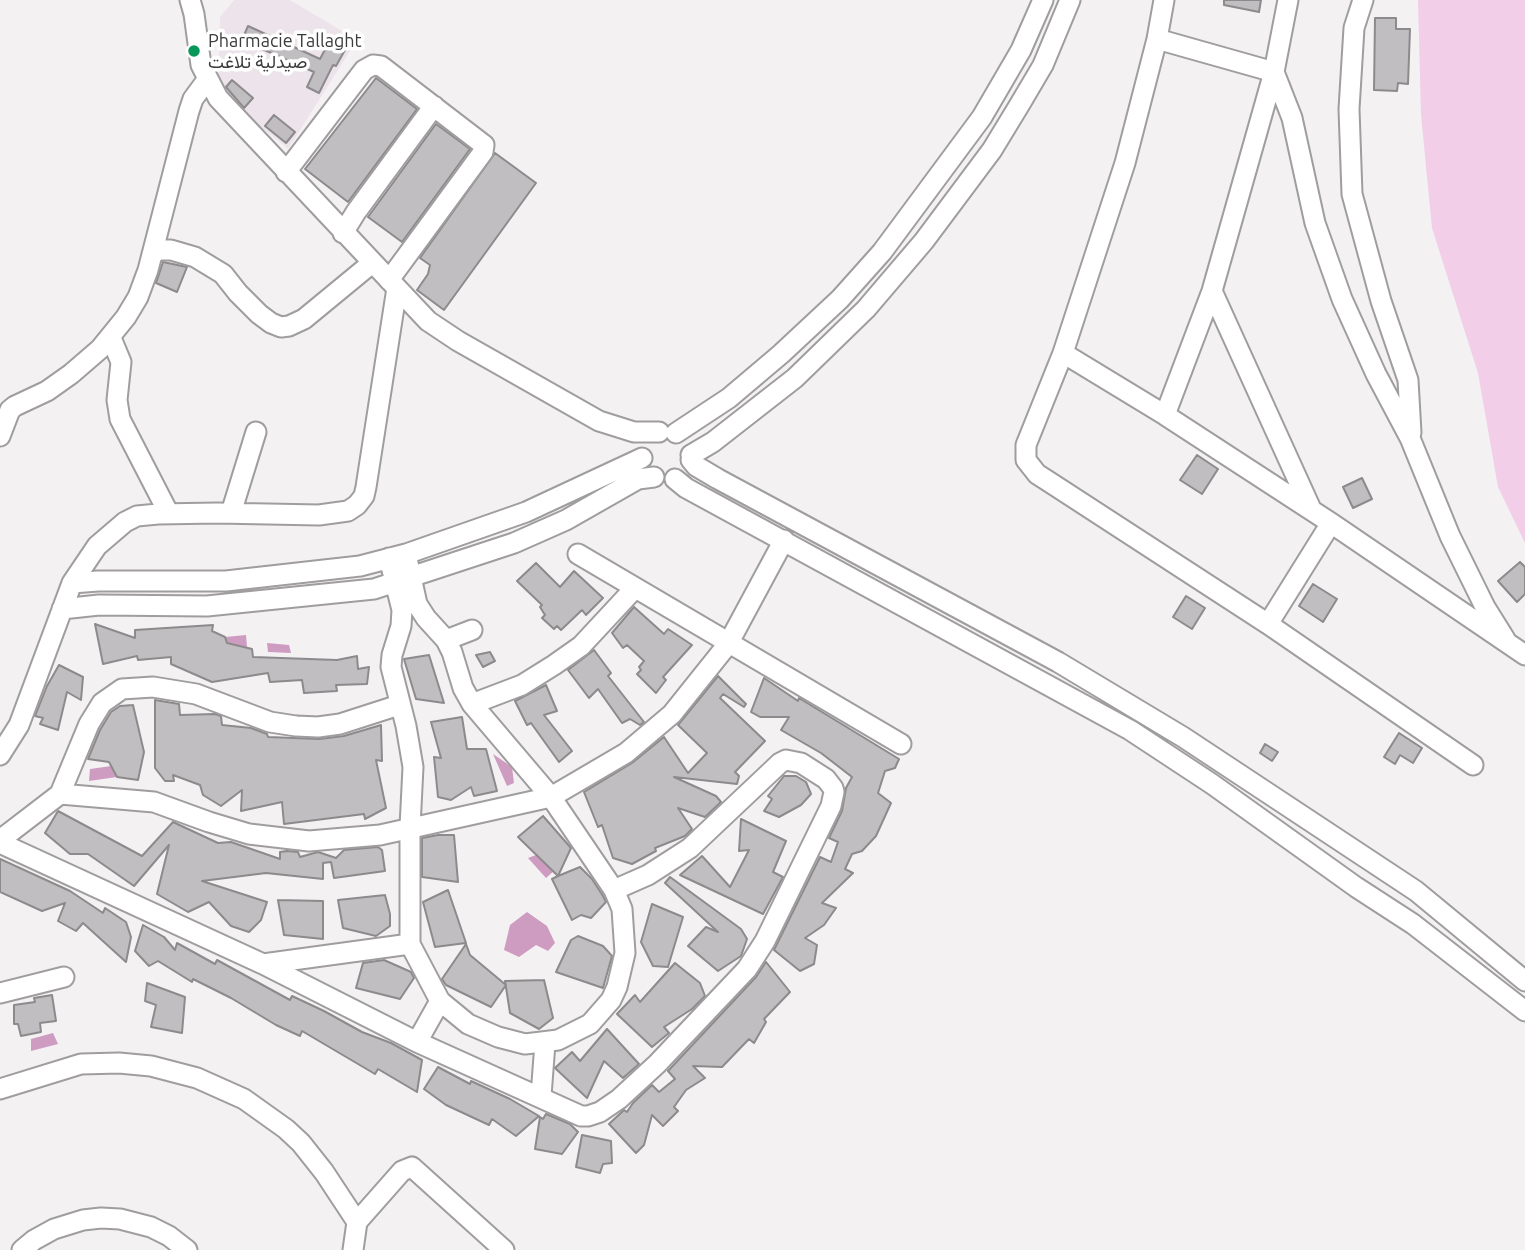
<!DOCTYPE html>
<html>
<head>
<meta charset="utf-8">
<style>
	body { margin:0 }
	canvas { display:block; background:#f4f1f3 }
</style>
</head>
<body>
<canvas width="1525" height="1250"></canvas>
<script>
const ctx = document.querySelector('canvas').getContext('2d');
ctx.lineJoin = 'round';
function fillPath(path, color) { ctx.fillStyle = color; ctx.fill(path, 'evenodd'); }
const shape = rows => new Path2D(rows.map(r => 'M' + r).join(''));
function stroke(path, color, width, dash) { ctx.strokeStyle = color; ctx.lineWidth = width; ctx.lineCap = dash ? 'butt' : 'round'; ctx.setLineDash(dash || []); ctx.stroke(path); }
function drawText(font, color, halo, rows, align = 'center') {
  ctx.font = font + ' Ubuntu,Vazirmatn,sans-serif'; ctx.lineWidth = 7; ctx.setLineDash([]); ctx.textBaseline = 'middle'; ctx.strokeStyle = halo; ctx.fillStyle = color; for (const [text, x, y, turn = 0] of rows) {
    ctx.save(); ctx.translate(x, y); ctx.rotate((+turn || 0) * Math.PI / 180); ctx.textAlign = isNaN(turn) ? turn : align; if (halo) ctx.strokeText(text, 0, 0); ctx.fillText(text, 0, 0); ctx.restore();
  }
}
fillPath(shape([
	[234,0,290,0,357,40,288,149,218,91,220,17]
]), '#ede3ea');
fillPath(shape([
	[1418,0,1525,0,1525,543,1498,487,1478,373,1432,228,1421,115]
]), '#f2cee8');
fillPath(shape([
	[246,635,247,647,227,643,225,637],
	[267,643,289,645,291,653,268,652],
	[493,754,512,767,514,783,507,786],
	[111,766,117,777,89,781,90,769],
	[536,855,555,870,546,878,528,858],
	[527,912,547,926,555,943,548,951,536,945,519,957,504,950,510,925],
	[53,1033,58,1044,31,1051,31,1039]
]), '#ce9cc1');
const building = shape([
	[1224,0,1261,0,1259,12,1224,5,1224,0],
	[1375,18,1396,18,1396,29,1410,29,1408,84,1398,83,1397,91,1374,90,1375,18],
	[248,26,320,59,329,42,345,50,336,66,333,65,319,93,307,87,314,72,242,40,248,26],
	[376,78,417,109,348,202,305,169,376,78],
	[232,80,253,98,244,108,226,87,232,80],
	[274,115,295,132,286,143,265,126,274,115],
	[436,124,470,149,402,242,368,217,436,124],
	[495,153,536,183,444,310,417,290,428,274,430,265,420,258,495,153],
	[163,262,187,267,177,292,156,283,163,262],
	[1197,455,1218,469,1202,494,1180,480,1197,455],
	[1362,478,1372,499,1353,508,1343,487,1362,478],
	[1520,562,1525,567,1525,594,1517,602,1498,581,1520,562],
	[536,563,560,587,574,571,603,598,586,615,582,610,561,630,557,626,554,629,542,618,545,615,540,607,542,605,517,581,536,563],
	[1313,584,1337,599,1323,622,1299,606,1313,584],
	[1186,596,1205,608,1192,629,1173,617,1186,596],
	[634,607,664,634,668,629,692,645,663,677,666,680,656,693,637,674,641,670,639,667,644,661,627,645,623,648,612,633,634,607],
	[95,624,135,638,135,630,213,625,212,631,225,637,227,643,252,649,253,657,337,660,357,656,358,669,369,667,367,684,336,685,337,691,304,693,302,680,270,682,268,673,212,682,171,664,171,657,138,660,137,656,103,664,95,624],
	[594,650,611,673,608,676,644,722,640,725,630,719,622,723,598,689,589,698,568,670,594,650],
	[490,652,495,661,483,667,476,655,490,652],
	[429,655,444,703,416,699,404,659,429,655],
	[59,665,83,677,81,700,67,692,58,730,40,724,43,718,35,716,47,686,59,665],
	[718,676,746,704,744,707,723,694,720,698,765,741,735,772,739,776,737,784,674,777,716,796,721,802,705,817,678,808,692,829,685,836,655,848,656,851,632,864,613,858,602,825,598,827,584,792,632,763,664,737,688,773,707,753,678,725,718,676],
	[764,678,798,701,799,698,899,759,895,768,885,771,878,793,891,803,876,836,862,851,852,854,845,869,853,873,822,903,836,908,824,925,805,938,817,945,814,964,800,971,774,950,820,857,831,862,838,842,829,838,842,811,846,788,852,777,821,753,781,730,789,717,760,717,751,712,764,678],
	[546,685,557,711,544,715,572,751,559,762,531,723,527,725,515,701,546,685],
	[155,700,179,704,180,715,215,714,221,716,222,725,251,728,267,734,268,737,319,739,344,736,381,725,382,761,376,760,386,808,365,819,364,814,284,824,282,802,241,811,242,790,221,806,203,795,200,785,173,775,174,781,165,781,155,768,155,700],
	[133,705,144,752,138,780,117,777,109,762,88,759,100,730,111,712,120,706,133,705],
	[462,717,467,749,486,749,497,791,474,796,471,787,451,800,438,797,434,757,441,758,431,722,462,717],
	[1399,733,1422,748,1413,763,1400,755,1395,764,1384,757,1399,733],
	[1265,744,1278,752,1272,761,1260,753,1265,744],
	[784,776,796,776,806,782,811,794,801,805,779,817,764,811,772,799,768,796,784,776],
	[58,811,142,856,173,822,218,843,231,842,280,859,280,852,287,851,298,852,300,857,318,852,336,858,344,850,378,847,382,850,385,871,334,878,331,862,323,863,323,879,266,873,202,881,267,902,261,920,249,932,231,926,209,902,188,912,157,894,169,845,134,886,88,854,70,854,45,833,58,811],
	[543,816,571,848,558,876,580,867,592,879,603,896,606,902,591,918,581,915,572,920,552,879,558,876,518,837,543,816],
	[741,819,786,841,773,872,783,877,763,914,680,875,702,856,730,887,749,850,739,851,741,819],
	[438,835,454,835,458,882,422,877,422,838,438,835],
	[0,859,70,891,103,913,105,908,126,922,131,937,126,962,83,923,76,931,58,921,65,903,42,911,0,892,0,859],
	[670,877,741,929,747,939,741,956,718,971,688,946,706,927,718,932,665,883,670,877],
	[448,890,466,943,435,947,423,902,448,890],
	[385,895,390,914,390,926,376,936,343,928,338,900,385,895],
	[278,900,323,901,323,939,284,935,278,900],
	[652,904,683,917,668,967,653,966,641,942,652,904],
	[143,925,164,937,175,950,177,943,215,964,217,960,290,1000,292,996,324,1011,362,1032,391,1043,422,1060,417,1092,378,1069,375,1074,302,1031,300,1036,276,1025,231,998,193,979,192,982,158,961,149,966,135,951,143,925],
	[578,936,603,946,612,956,603,988,556,972,571,940,578,936],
	[466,944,470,955,506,985,491,1007,446,985,442,979,466,944],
	[384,960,411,972,414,978,400,999,356,988,363,963,384,960],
	[766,962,790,992,764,1019,766,1022,754,1043,749,1039,722,1067,693,1066,705,1078,686,1090,674,1107,678,1111,663,1126,652,1115,644,1145,636,1153,609,1124,624,1110,627,1112,633,1103,652,1085,659,1092,675,1079,668,1071,756,977,766,962],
	[675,963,700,983,705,996,692,1009,664,1027,669,1033,652,1047,617,1014,635,995,640,1002,675,963],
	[544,980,553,1018,539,1029,510,1013,505,981,544,980],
	[147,983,185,997,182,1033,151,1027,156,1005,145,1001,147,983],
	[52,995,56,1021,40,1023,41,1032,21,1036,18,1024,14,1024,14,1005,35,1002,34,998,52,995],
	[607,1029,639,1064,623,1078,604,1061,587,1098,555,1068,572,1052,580,1061,607,1029],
	[438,1067,470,1084,471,1081,510,1099,539,1116,516,1136,492,1119,489,1125,446,1105,424,1089,438,1067],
	[546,1114,570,1124,578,1132,562,1154,535,1149,540,1117,543,1119,546,1114],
	[582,1135,611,1141,612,1163,603,1164,600,1173,576,1167,582,1135]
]);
fillPath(building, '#c0bec0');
stroke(building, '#8d8a8c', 2);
const minor = shape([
	[190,0,194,14,201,65,218,98,428,321,458,341,599,421,634,432,659,432],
	[1164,0,1157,39,1125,163,1063,353,1026,445,1026,460,1037,474,1051,483,1268,624,1473,765],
	[1363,0,1354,28,1349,109,1352,194,1381,301,1408,380,1411,433],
	[1157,39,1274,72,1292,118,1315,223,1342,299,1376,374,1410,438,1450,536,1485,607,1505,639],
	[286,172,364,70,373,65,381,66,484,145,483,152,389,280],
	[343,233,356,212,434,106],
	[152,254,159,250,171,250,195,257,223,274,238,293,259,314,271,323,281,327,289,326,304,319,372,263],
	[1212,291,1311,509],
	[111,338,121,362,117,400,120,419,169,514],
	[1063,353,1165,415,1331,523,1525,655],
	[1165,415,1212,291,1274,72,1288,0],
	[676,433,729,398,781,354,840,299,882,252,982,117,1021,50,1043,0],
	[0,436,10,410,15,406,47,391,71,374,100,349,126,317,138,297,148,270,189,111,193,99,207,80],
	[691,455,713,442,795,378,866,309,924,241,992,150,1020,104,1043,65,1070,0],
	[691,460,696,466,718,479,1058,662,1183,737,1416,891,1525,981],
	[675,479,686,488,1130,730,1212,784,1356,887,1413,924,1525,1011],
	[231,513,256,432],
	[578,554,901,744],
	[389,558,402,610,401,626,392,655,391,667,406,726,413,767,410,827,410,944,440,1001,468,1024,498,1037,525,1044,558,1040,590,1024,611,1000,617,987,625,953,622,909,614,890,551,797,472,704,463,688,452,652,446,640,426,618,417,604,406,554],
	[72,583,98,581,226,581,360,566,406,554,526,512,642,458],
	[62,609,99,605,207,606,374,589,514,543,566,520,638,479,654,477],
	[1268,624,1331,523],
	[446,640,472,630],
	[472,704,522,685,554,665,581,646,634,589],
	[0,755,19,725,72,583,97,546,125,522,137,516,158,514,217,513,319,515,348,511,357,505,364,496,366,487,397,288],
	[60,794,154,802,209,822,249,834,309,841,380,835,551,797,626,753,672,714,728,644,784,540],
	[0,840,60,794,89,724,102,703,122,689,153,687,196,694,270,722,296,726,318,727,340,724,399,705],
	[0,843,263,964,417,1042,581,1116,588,1116,600,1112,619,1099,657,1064,747,969,765,941,831,806,834,792,833,788,826,779,801,763,786,760,780,763,690,848,648,875,614,890],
	[263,964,410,944],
	[0,993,64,977],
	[417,1042,440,1001],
	[0,1089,81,1064,119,1063,151,1066,197,1078,244,1099,286,1129,301,1143,324,1172,357,1222],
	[541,1096,545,1043],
	[22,1250,34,1240,54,1229,83,1220,101,1218,120,1219,151,1227,169,1236,187,1250],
	[353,1250,357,1222,402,1171,412,1167,504,1250]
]);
stroke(minor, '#a09d9f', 23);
stroke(minor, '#fff', 19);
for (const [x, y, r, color] of [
	[194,51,7,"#069759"]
]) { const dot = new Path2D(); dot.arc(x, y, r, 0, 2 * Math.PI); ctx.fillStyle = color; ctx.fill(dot); stroke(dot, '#fff', 2.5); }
drawText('18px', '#3c3b3c', '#fff', [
	["Pharmacie Tallaght",208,41],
	["صيدلية تلاغت",208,62]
], 'left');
</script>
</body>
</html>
